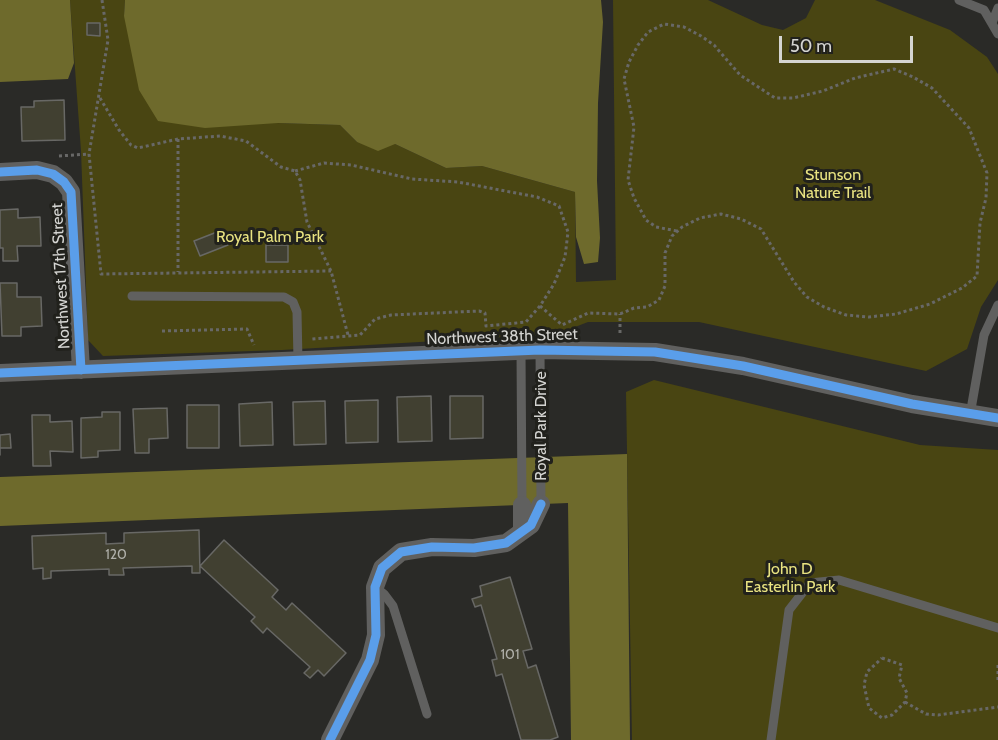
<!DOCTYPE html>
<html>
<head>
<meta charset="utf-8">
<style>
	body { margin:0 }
	#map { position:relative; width:998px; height:740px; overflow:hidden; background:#2a2a27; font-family:Cabin,sans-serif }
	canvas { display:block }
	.scale { position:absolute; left:779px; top:36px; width:134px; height:27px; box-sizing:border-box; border:3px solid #d5d5d2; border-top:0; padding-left:8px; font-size:18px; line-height:21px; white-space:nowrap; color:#d5d5d2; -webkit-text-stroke:4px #21211c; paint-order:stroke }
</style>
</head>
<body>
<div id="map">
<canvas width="998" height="740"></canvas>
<div class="scale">50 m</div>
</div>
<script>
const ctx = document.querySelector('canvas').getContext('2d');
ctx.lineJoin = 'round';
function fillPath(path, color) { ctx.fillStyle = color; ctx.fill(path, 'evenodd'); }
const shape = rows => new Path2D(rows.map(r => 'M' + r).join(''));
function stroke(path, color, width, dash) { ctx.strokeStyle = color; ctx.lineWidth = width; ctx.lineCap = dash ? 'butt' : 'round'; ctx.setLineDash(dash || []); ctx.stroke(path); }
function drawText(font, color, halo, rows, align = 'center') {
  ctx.font = font + ' Cabin,sans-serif'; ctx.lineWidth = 6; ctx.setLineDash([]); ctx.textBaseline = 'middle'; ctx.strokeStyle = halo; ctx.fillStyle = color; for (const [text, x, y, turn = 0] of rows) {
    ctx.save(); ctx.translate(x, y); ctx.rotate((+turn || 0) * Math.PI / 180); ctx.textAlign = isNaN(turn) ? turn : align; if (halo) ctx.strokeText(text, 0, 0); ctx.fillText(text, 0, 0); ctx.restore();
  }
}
fillPath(shape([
	[70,0,125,0,124,16,278,123,340,125,357,142,395,144,446,168,482,166,575,192,576,282,616,280,613,0,708,0,762,25,783,30,806,18,815,0,875,0,950,30,987,57,998,74,998,280,981,307,967,349,926,371,699,322,588,322,557,334,282,350,103,356,88,340,81,151],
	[654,380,920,445,998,450,998,740,632,740,626,392]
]), '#494512');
fillPath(shape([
	[0,0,70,0,74,63,68,79,0,82],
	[125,0,601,0,603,22,598,103,597,181,600,238,598,262,584,264,576,237,575,192,482,166,446,168,395,144,378,151,357,142,340,125,278,123,205,128,158,121,139,90,124,16],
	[627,454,630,740,571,740,568,503,0,526,0,477]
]), '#6e6a2c');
const building = shape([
	[87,23,100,23,100,36,87,35,87,23],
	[64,100,65,140,22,141,21,107,34,107,34,101,64,100],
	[18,209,18,218,40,217,41,246,17,246,18,261,3,261,3,248,0,248,0,210,18,209],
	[222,230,228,245,200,256,194,241,222,230],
	[266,245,288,245,288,262,266,262,266,245],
	[0,283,17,283,17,297,41,297,42,326,21,327,21,336,2,336,0,283],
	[431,396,432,441,398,442,397,397,431,396],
	[450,396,483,396,483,438,450,439,450,396],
	[378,400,378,442,346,443,345,401,378,400],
	[325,401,326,444,294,445,293,402,325,401],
	[272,402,273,445,240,446,239,404,272,402],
	[187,405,219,405,219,448,187,448,187,405],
	[167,408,168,438,149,439,149,453,135,453,133,409,167,408],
	[102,412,120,412,120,450,98,451,98,457,81,458,81,418,102,417,102,412],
	[32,415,50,415,50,422,72,421,73,452,50,451,51,466,33,466,32,415],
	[10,434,11,448,0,448,0,455,0,435,10,434],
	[199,530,200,573,192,573,192,566,123,568,124,575,109,575,109,569,51,571,51,578,43,579,43,568,33,569,32,536,106,533,106,544,124,543,124,533,199,530],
	[224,540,278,590,272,597,286,610,292,603,346,653,324,676,318,670,310,678,304,673,310,667,267,628,263,633,251,621,255,617,200,566,224,540],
	[510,577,532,649,523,651,528,668,536,665,558,737,550,740,521,740,502,674,496,676,492,660,497,659,481,605,475,607,472,599,482,596,480,586,510,577]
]);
fillPath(building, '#414031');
stroke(building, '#686865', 1.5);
stroke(shape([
	[102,0,108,40,89,154,101,274,331,271],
	[100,98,119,130,131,145,138,148,178,139,220,136,246,141,281,167,295,171,300,180,307,222,331,271,348,335],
	[178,139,178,272],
	[59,156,89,154],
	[295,171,324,163,351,165,412,179,458,182,537,197,559,206,568,232,565,257,554,284,540,306,526,322,486,326,485,313,479,311,391,315,375,319,360,335,311,339],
	[540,306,562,325,588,313,620,314,634,308,647,307,659,300,665,286,665,253,672,236,682,227,700,218,721,214,741,219,761,229,794,282,807,297,824,307,846,315,869,317,896,314,930,304,962,288,977,276,980,223,986,198,987,173,969,128,932,88,913,77,894,69,855,78,823,91,793,98,775,98,740,75,714,45,701,36,684,27,664,24,648,32,638,45,629,62,624,79,634,127,628,180,634,198,646,220,656,227,677,231],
	[162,331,247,329,254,345],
	[620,333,620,314],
	[882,658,902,665,899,678,907,693,905,702,892,715,882,718,869,708,864,685,867,672,882,658],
	[998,665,998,683],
	[905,702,926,714,938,715,998,707]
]), '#686867', 3, [3, 3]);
stroke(shape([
	[959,0,984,10,998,34],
	[992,23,998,8],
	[132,296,284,297,293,302,297,312,298,361],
	[540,350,541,504],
	[521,351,522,505],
	[970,415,984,335,998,305],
	[375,587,384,594,393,606,427,714],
	[771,740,789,610,810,583,839,580,998,628]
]), '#60605f', 9);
stroke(shape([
	[0,172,37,170,53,174,64,182,71,192,81,370],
	[0,373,540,350,655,352,743,366,912,404,998,418],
	[522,505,522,531],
	[330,740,370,660,376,635,375,587,382,568,401,552,432,547,474,548,506,543,531,525,541,504]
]), '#60605f', 18);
stroke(shape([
	[0,172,37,170,53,174,64,182,71,192,81,370],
	[0,373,540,350,655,352,743,366,912,404,998,418],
	[330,740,370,660,376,635,375,587,382,568,401,552,432,547,474,548,506,543,531,525,541,504]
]), '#5a9eea', 9);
drawText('14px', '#b0b0aa', null, [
	["120",116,555],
	["101",510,655]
]);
drawText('16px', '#e9e381', '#21211c', [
	["Stunson",833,175],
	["Nature Trail",833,193],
	["Royal Palm Park",270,237],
	["John D",790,569],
	["Easterlin Park",790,587]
]);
drawText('16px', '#d5d5d2', '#21211c', [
	["Northwest 17th Street",61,276,-93],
	["Northwest 38th Street",502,337,-2],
	["Royal Park Drive",541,426,-90]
]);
</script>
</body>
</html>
